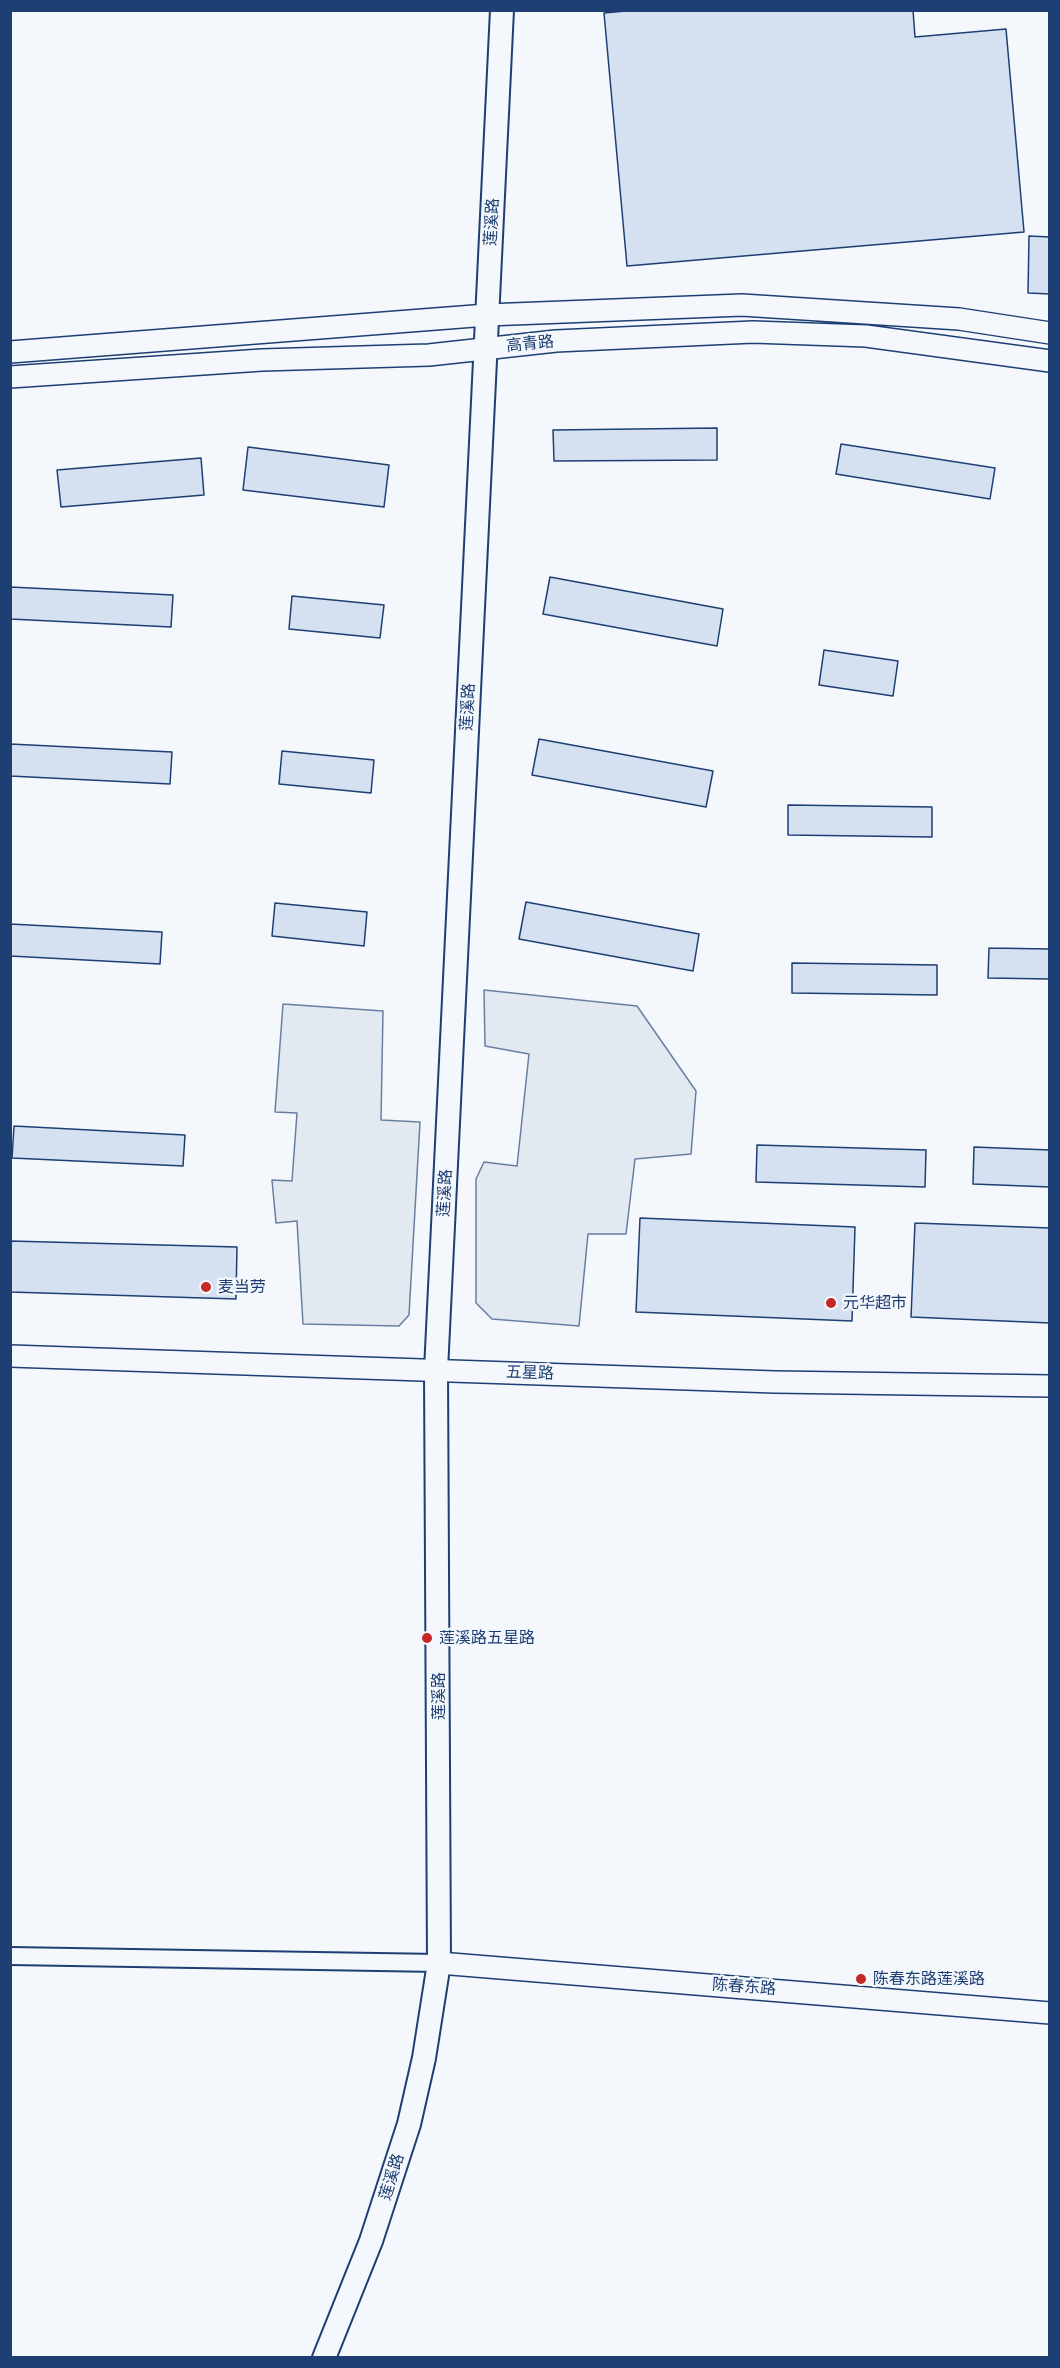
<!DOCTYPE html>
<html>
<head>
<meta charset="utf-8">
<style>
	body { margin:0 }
	#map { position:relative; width:1060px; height:2368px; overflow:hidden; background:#f4f7fb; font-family:Inter,sans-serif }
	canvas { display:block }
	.frame { position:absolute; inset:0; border:12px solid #1d3f73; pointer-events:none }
</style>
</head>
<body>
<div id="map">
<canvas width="1060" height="2368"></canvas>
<div class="frame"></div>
</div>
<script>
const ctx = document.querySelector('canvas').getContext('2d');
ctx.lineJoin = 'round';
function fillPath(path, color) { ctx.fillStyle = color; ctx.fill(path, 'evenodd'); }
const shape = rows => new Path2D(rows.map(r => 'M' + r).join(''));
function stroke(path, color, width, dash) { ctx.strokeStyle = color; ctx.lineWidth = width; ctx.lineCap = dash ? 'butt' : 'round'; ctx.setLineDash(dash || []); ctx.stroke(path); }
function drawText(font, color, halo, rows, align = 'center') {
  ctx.font = font + ' Inter,"Noto Sans SC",sans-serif'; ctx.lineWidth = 4.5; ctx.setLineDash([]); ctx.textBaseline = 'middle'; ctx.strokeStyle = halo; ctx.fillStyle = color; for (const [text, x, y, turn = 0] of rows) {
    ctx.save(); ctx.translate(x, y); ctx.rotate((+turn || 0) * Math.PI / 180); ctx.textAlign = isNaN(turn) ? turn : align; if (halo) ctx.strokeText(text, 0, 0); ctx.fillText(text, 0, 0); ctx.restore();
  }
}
const green = shape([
	[484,990,637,1006,696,1091,691,1154,635,1159,626,1234,588,1234,579,1326,492,1319,476,1303,476,1179,484,1162,517,1166,529,1054,485,1046,484,990],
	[283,1004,383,1011,381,1120,420,1122,409,1315,399,1326,303,1324,297,1221,276,1223,272,1180,292,1181,297,1113,275,1112,283,1004]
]);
fillPath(green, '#e3e9f0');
stroke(green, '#687fa3', 1.5);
const building = shape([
	[637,10,913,10,915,37,1006,29,1024,232,627,266,604,13,637,10],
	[1029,236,1050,237,1050,294,1028,293,1029,236],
	[717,428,717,460,554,461,553,430,717,428],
	[841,444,995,468,990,499,836,474,841,444],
	[248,447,389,465,384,507,243,490,248,447],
	[201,458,204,495,61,507,57,470,201,458],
	[550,577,723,609,717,646,543,614,550,577],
	[10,587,173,595,171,627,10,619,10,587],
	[292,596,384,605,380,638,289,629,292,596],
	[824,650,898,661,893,696,819,685,824,650],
	[539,739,713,771,706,807,532,775,539,739],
	[10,744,172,752,170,784,10,776,10,744],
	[282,751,374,760,371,793,279,784,282,751],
	[788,805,932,807,932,837,788,835,788,805],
	[526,902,699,934,693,971,519,939,526,902],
	[275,903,367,912,364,946,272,936,275,903],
	[10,924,162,932,160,964,10,956,10,924],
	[989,948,1050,949,1050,979,988,978,989,948],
	[792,963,937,965,937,995,792,993,792,963],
	[14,1126,185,1135,183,1166,12,1158,14,1126],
	[757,1145,926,1150,925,1187,756,1182,757,1145],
	[974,1147,1050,1150,1050,1187,973,1184,974,1147],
	[640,1218,855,1227,852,1321,636,1312,640,1218],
	[915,1223,1050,1228,1050,1323,911,1317,915,1223],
	[10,1241,237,1247,236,1299,10,1292,10,1241]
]);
fillPath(building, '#d5e0f0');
stroke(building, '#1d3f73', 1.5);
const minor = shape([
	[10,1956,439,1963]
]);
const tertiary = shape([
	[10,352,487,315,742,305,959,319,1050,333],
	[10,377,262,360,429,355,556,341,753,332,866,336,1050,361],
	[10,1356,775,1382,1050,1386],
	[439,1963,1050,2013]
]);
const secondary = shape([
	[324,2358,371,2241,409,2124,424,2058,439,1963,436,1370,502,10]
]);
stroke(minor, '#1d3f73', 20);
stroke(tertiary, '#1d3f73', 24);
stroke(secondary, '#1d3f73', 26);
stroke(minor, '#f4f7fb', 16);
stroke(tertiary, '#f4f7fb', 21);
stroke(secondary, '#f4f7fb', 22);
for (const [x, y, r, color] of [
	[206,1287,6,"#c62828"],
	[831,1303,6,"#c62828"],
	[427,1638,6,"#c62828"],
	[861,1979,6,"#c62828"]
]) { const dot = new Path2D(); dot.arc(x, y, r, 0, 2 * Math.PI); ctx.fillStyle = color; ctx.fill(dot); stroke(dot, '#f4f7fb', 2); }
drawText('16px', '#1d3f73', '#f4f7fb', [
	["莲溪路",492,222,-87],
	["高青路",530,344,-6],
	["莲溪路",468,707,-87],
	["莲溪路",445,1193,-87],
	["五星路",530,1373,2],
	["莲溪路",439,1696,-90],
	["陈春东路",744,1987,4],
	["莲溪路",392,2177,-73]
]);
drawText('16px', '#1d3f73', '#f4f7fb', [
	["麦当劳",218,1287],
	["元华超市",843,1303],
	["莲溪路五星路",439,1638],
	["陈春东路莲溪路",873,1979]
], 'left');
</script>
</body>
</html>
